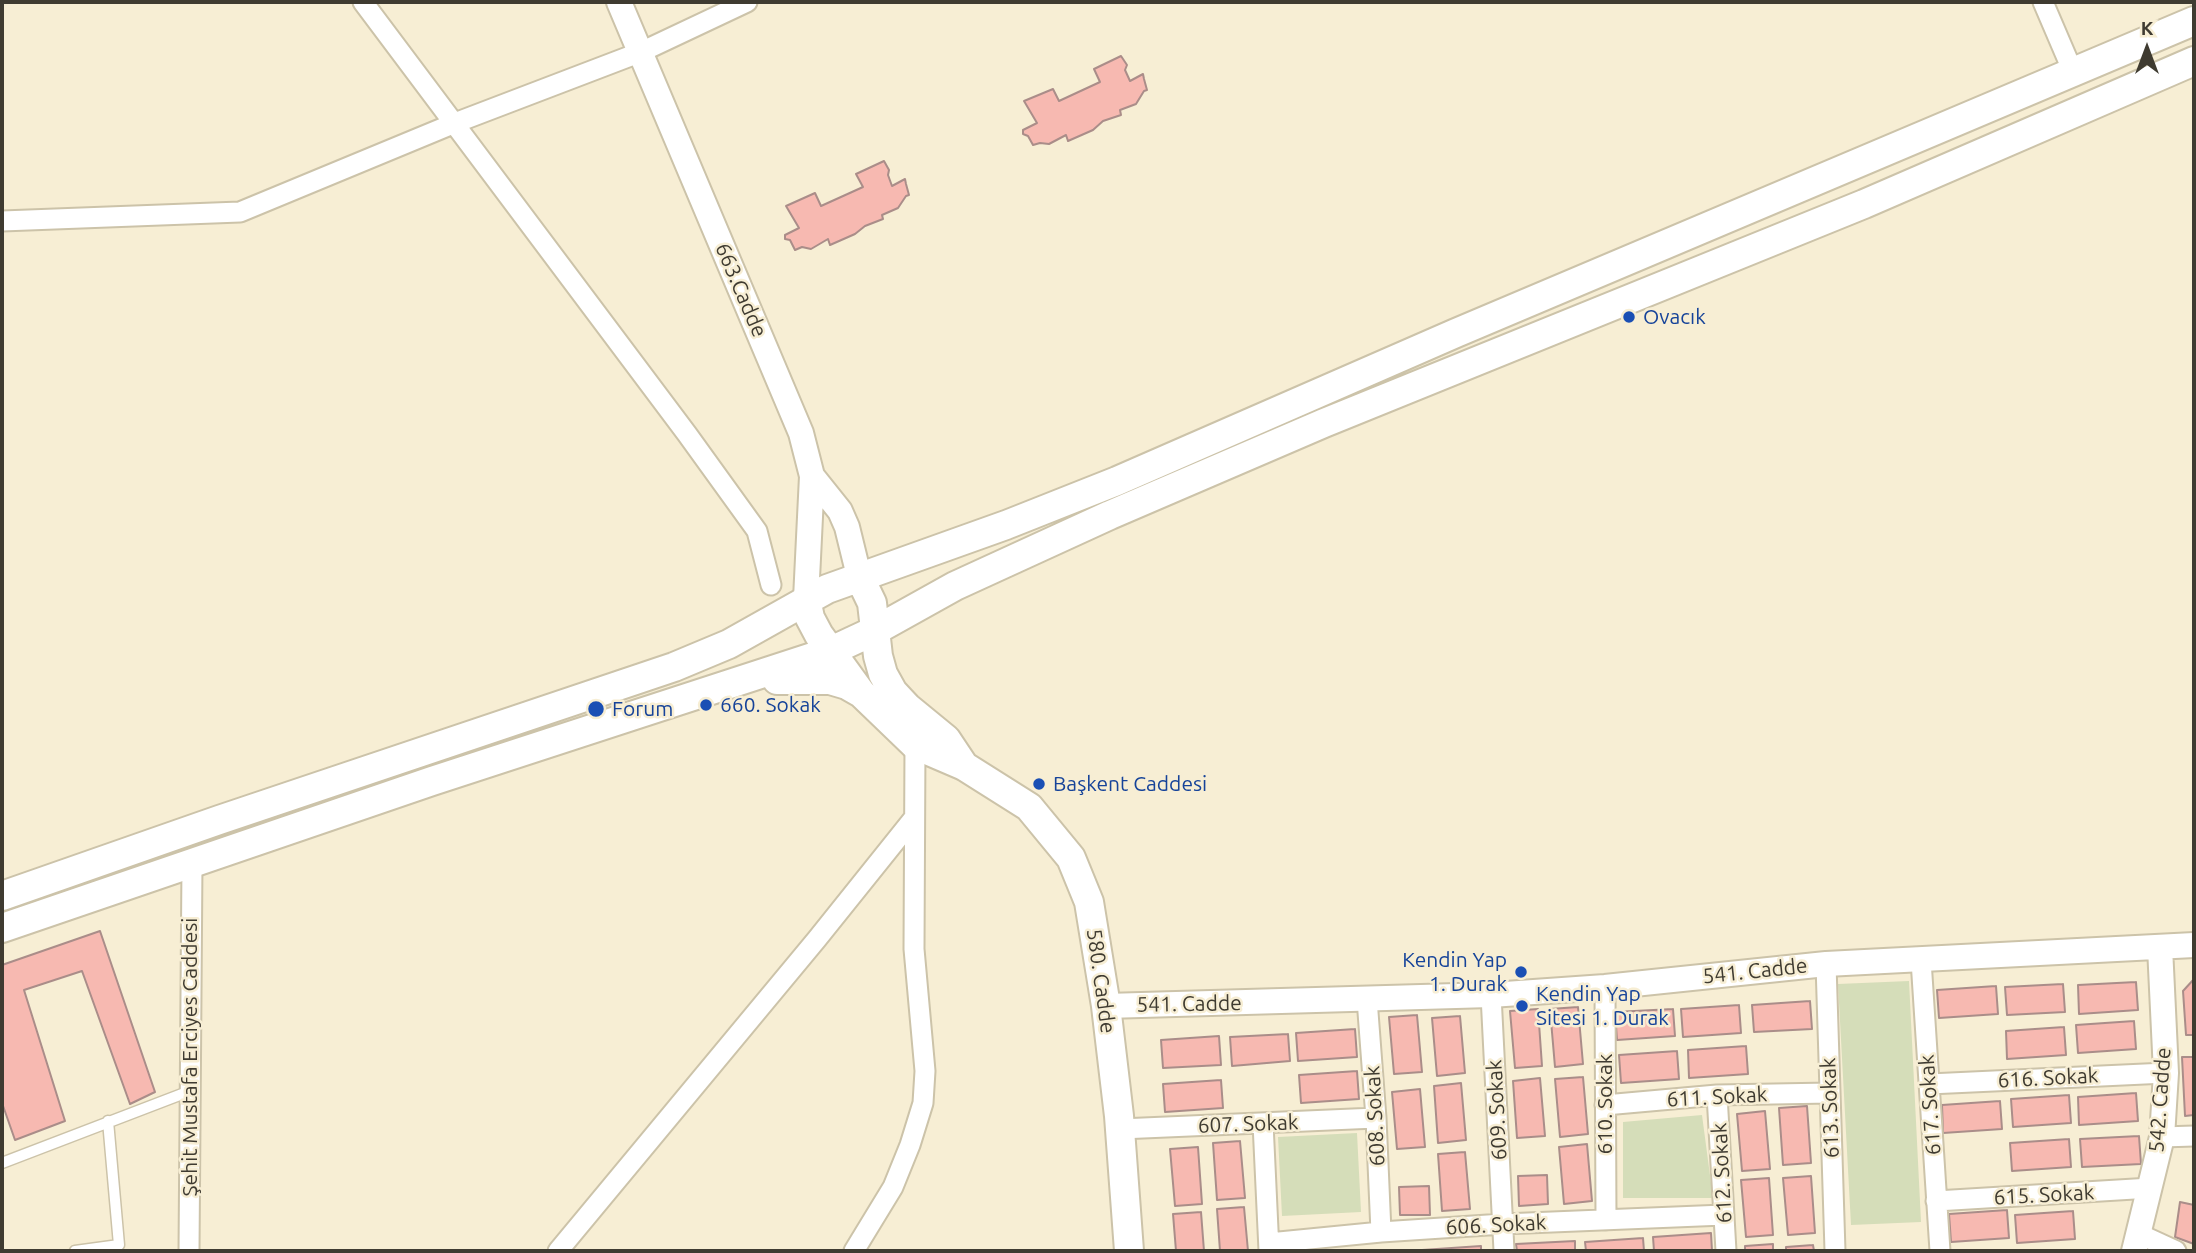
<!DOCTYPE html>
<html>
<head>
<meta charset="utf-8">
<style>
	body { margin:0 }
	#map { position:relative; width:2196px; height:1253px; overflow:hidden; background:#f7eed4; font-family:Ubuntu,sans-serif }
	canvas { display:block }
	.frame { position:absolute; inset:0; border:4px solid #3f3b31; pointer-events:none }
	.north { position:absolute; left:2112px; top:14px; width:70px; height:70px; -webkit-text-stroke:5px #f7eed4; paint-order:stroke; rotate:0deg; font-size:19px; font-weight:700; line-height:28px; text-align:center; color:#3f3b31 }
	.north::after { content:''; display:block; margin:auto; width:24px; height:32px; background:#3f3b31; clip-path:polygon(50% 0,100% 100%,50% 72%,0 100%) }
</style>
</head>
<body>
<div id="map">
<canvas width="2196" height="1253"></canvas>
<div class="frame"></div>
<div class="north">K</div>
</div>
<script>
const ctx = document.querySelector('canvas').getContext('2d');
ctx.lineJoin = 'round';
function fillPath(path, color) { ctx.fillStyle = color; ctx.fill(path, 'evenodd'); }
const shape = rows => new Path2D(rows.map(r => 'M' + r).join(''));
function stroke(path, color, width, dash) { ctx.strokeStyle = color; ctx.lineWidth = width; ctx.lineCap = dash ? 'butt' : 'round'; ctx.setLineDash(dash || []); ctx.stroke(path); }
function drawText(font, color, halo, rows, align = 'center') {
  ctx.font = font + ' Ubuntu,sans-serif'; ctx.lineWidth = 5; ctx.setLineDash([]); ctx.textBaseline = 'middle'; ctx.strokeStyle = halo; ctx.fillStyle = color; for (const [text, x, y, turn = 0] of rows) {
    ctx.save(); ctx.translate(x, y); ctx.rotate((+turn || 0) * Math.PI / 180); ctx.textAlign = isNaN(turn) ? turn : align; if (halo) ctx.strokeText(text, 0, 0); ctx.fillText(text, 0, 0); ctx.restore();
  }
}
fillPath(shape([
	[1909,981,1921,1222,1851,1225,1838,984],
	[1702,1115,1713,1198,1623,1198,1623,1122],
	[1357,1133,1361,1212,1282,1216,1278,1137]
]), '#d5ddb9');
const building = shape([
	[1121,56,1127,65,1125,70,1130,81,1143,74,1144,79,1147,90,1144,91,1136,104,1120,110,1121,115,1103,121,1093,130,1068,141,1066,135,1049,144,1040,143,1033,145,1028,136,1023,134,1023,130,1037,123,1024,101,1053,89,1059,101,1100,82,1094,69,1121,56],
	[884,161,889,170,888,175,892,186,905,179,906,184,909,195,906,196,898,208,882,215,883,219,865,226,855,234,830,245,828,239,811,249,802,247,795,250,790,240,785,239,785,235,799,228,786,206,815,193,821,206,863,187,856,174,884,161],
	[100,931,155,1092,130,1104,82,971,24,990,65,1121,15,1140,2,1103,2,965,100,931],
	[2194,979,2194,1035,2186,1035,2183,991,2194,979],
	[2136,982,2138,1010,2079,1014,2078,985,2136,982],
	[2063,984,2065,1012,2007,1015,2005,987,2063,984],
	[1996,986,1998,1014,1939,1018,1937,990,1996,986],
	[1810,1001,1812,1029,1754,1032,1752,1005,1810,1001],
	[1739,1005,1741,1033,1683,1037,1681,1009,1739,1005],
	[1578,1007,1583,1064,1555,1067,1550,1009,1578,1007],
	[1538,1009,1542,1066,1515,1068,1510,1011,1538,1009],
	[1673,1009,1675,1036,1617,1040,1615,1012,1673,1009],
	[1417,1015,1422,1072,1394,1074,1389,1017,1417,1015],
	[1460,1016,1465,1073,1437,1076,1432,1018,1460,1016],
	[2134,1021,2136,1049,2078,1053,2076,1025,2134,1021],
	[2064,1027,2066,1055,2007,1059,2006,1031,2064,1027],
	[1355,1029,1357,1057,1298,1061,1296,1033,1355,1029],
	[1288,1034,1290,1061,1232,1066,1230,1037,1288,1034],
	[1219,1036,1221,1065,1163,1068,1161,1040,1219,1036],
	[1746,1046,1748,1074,1689,1078,1688,1050,1746,1046],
	[1677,1051,1679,1079,1621,1083,1619,1055,1677,1051],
	[2182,1057,2194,1057,2194,1115,2185,1116,2182,1057],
	[1357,1071,1359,1099,1301,1103,1299,1075,1357,1071],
	[1583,1077,1588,1134,1560,1137,1555,1079,1583,1077],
	[1540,1078,1545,1136,1517,1138,1513,1081,1540,1078],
	[1221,1080,1223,1108,1165,1112,1163,1084,1221,1080],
	[1461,1083,1466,1140,1438,1143,1434,1086,1461,1083],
	[1420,1089,1425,1147,1397,1149,1392,1092,1420,1089],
	[2136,1093,2138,1121,2079,1125,2078,1097,2136,1093],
	[2069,1095,2071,1123,2013,1127,2011,1099,2069,1095],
	[2000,1101,2002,1129,1943,1133,1942,1105,2000,1101],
	[1807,1106,1811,1163,1783,1165,1779,1108,1807,1106],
	[1765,1111,1770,1169,1742,1171,1737,1114,1765,1111],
	[2139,1136,2141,1164,2082,1167,2080,1139,2139,1136],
	[2069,1139,2071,1167,2012,1171,2010,1143,2069,1139],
	[1240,1141,1245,1198,1217,1200,1213,1143,1240,1141],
	[1587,1144,1592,1201,1564,1204,1559,1147,1587,1144],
	[1198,1147,1202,1204,1175,1206,1170,1149,1198,1147],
	[1465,1152,1470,1209,1442,1211,1438,1154,1465,1152],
	[1547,1175,1548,1204,1519,1206,1518,1176,1547,1175],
	[1811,1176,1815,1233,1788,1235,1783,1178,1811,1176],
	[1769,1178,1773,1235,1746,1237,1741,1180,1769,1178],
	[1429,1186,1430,1215,1400,1215,1399,1187,1429,1186],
	[2180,1202,2194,1205,2194,1244,2175,1237,2180,1202],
	[1244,1207,1248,1251,1220,1251,1217,1209,1244,1207],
	[2007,1210,2009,1238,1951,1242,1949,1214,2007,1210],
	[2073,1211,2075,1239,2017,1243,2015,1215,2073,1211],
	[1201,1212,1204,1251,1176,1251,1173,1214,1201,1212],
	[1711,1233,1712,1251,1654,1251,1653,1237,1711,1233],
	[1643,1238,1644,1251,1586,1251,1585,1242,1643,1238],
	[1575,1241,1575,1251,1517,1251,1516,1244,1575,1241],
	[1773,1244,1773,1251,1745,1251,1745,1246,1773,1244],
	[1813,1245,1814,1251,1786,1251,1786,1247,1813,1245],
	[1481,1246,1481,1251,1422,1251,1422,1250,1481,1246]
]);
fillPath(building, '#f7b9b1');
stroke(building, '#aa8d89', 2);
const service = shape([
	[2,1163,190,1091],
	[75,1251,119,1245,108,1121]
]);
const minor = shape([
	[363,2,687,434,757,531,771,585],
	[2043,2,2073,72],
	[2,221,240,212,455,123,641,52,747,2],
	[1921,960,1940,1251],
	[1826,964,1835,1251],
	[1605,987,1606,1220],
	[1491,995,1504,1251],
	[1367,999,1376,1118,1381,1232],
	[1929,1084,2166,1073],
	[1717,1095,1726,1251],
	[1605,1105,1717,1095,1830,1093],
	[1263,1123,1269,1251],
	[1120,1129,1376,1118],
	[2162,1137,2194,1136],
	[1936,1201,2151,1188],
	[2139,1234,2176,1251],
	[1269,1243,1381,1232,1503,1224,1724,1215],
	[189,1251,192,863],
	[558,1251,817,939,914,818],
	[854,1251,893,1187,910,1145,923,1103,925,1071,914,949,915,745]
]);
const tertiary = shape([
	[619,2,801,433,812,476,840,511,847,527,859,576],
	[806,599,812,476],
	[1106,1006,1491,995,1605,987,1826,964,2194,945],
	[2134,1251,2162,1137,2166,1073,2160,947]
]);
const secondary = shape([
	[859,576,872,603,878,656,883,674,893,692,907,707,946,739,964,766],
	[806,599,810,618,819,635,861,693,915,745,964,766,1029,807,1071,858,1089,902,1106,1006,1119,1116,1129,1251],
	[777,680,830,680,847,685,861,693],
	[2,896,219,820,674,667,729,644,827,589,1006,525,1117,481,1456,333,2194,21],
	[2,928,432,781,831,651,876,630,955,586,1110,515,1324,423,1864,204,2194,61]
]);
stroke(service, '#ccc3a9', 13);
stroke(minor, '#ccc3a9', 23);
stroke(tertiary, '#ccc3a9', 28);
stroke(secondary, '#ccc3a9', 32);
stroke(service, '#fff', 10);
stroke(minor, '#fff', 19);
stroke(tertiary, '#fff', 24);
stroke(secondary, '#fff', 28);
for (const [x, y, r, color] of [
	[1629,317,7,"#1a4fb4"],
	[706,705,7,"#1a4fb4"],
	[596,709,9,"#1a4fb4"],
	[1039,784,7,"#1a4fb4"],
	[1521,972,7,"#1a4fb4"],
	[1522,1006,7,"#1a4fb4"]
]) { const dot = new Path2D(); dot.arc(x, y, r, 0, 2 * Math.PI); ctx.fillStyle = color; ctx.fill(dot); stroke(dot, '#f7eed4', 2.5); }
drawText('21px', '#3f3b31', '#f7eed4', [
	["663.Cadde",741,290,67],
	["541. Cadde",1755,971,-6],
	["580. Cadde",1101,981,82],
	["541. Cadde",1189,1004,-1],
	["Şehit Mustafa Erciyes Caddesi",190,1057,-90],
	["616. Sokak",2048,1078,-3],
	["611. Sokak",1717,1097,-3],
	["542. Cadde",2160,1100,-86],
	["610. Sokak",1605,1104,-90],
	["617. Sokak",1930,1105,-94],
	["613. Sokak",1830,1108,-92],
	["609. Sokak",1497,1110,-93],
	["608. Sokak",1375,1116,-93],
	["607. Sokak",1248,1124,-2],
	["612. Sokak",1722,1173,-93],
	["615. Sokak",2044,1195,-3],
	["606. Sokak",1496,1225,-3]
]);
drawText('21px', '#164399', '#f7eed4', [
	["Ovacık",1643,317],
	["660. Sokak",720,705],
	["Forum",612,709],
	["Başkent Caddesi",1053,784],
	["Kendin Yap",1507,960,"right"],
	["1. Durak",1507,984,"right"],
	["Kendin Yap",1536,994],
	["Sitesi 1. Durak",1536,1018]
], 'left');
</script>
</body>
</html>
